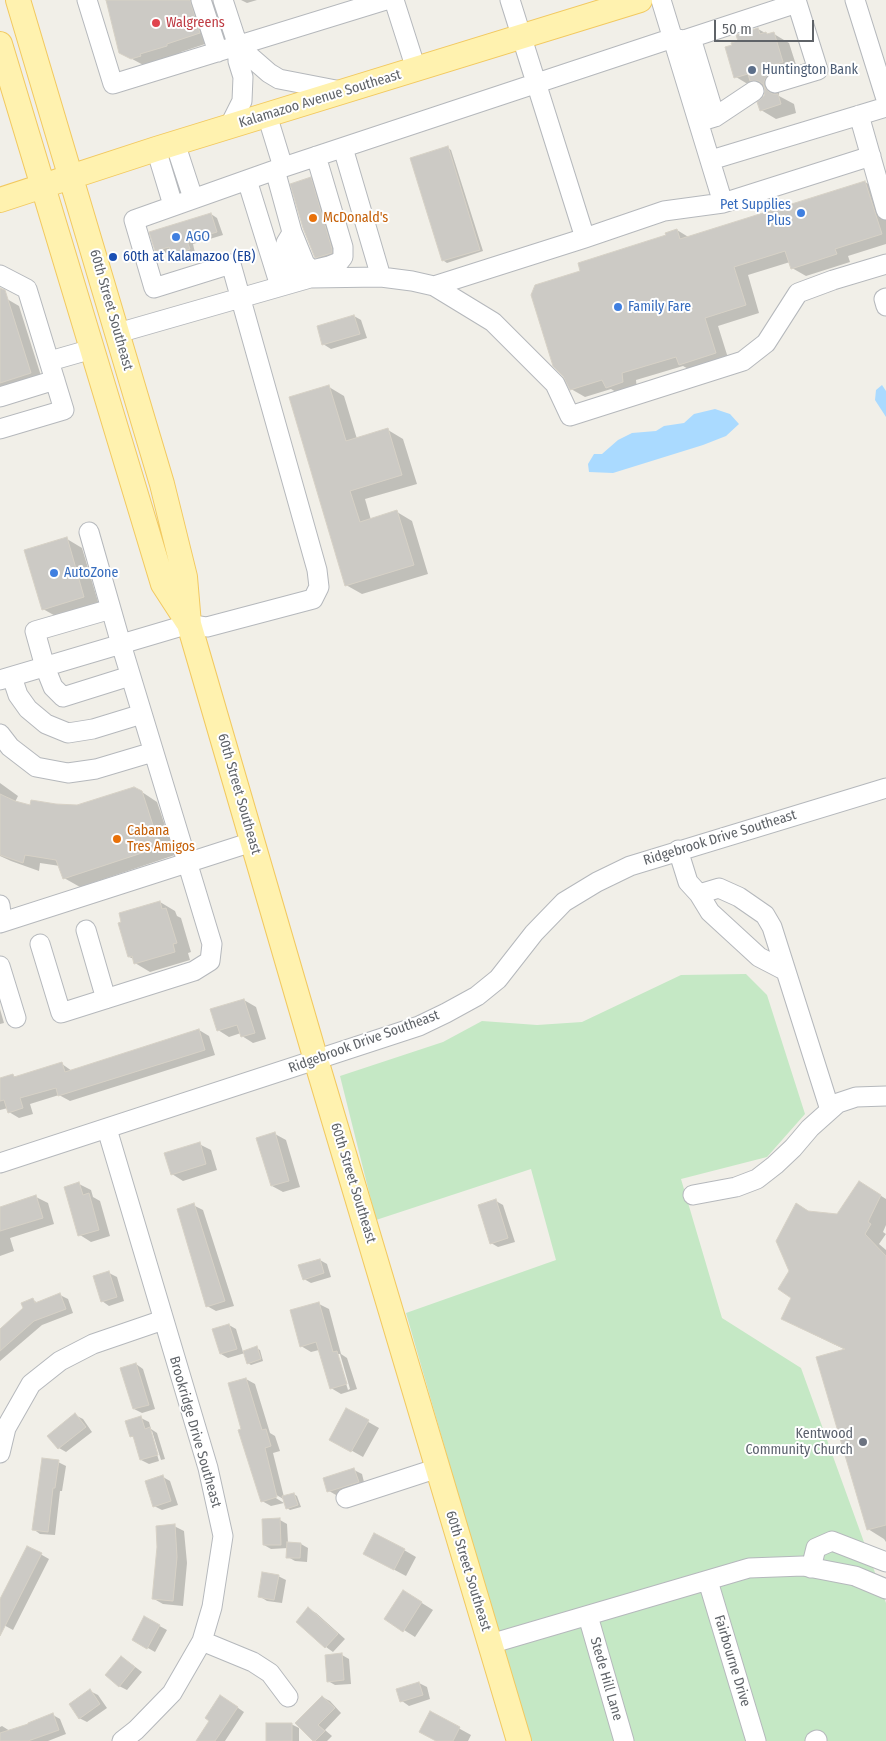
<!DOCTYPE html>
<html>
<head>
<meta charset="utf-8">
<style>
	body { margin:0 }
	#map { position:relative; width:886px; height:1741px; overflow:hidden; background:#f1efe8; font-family:"Fira Sans Condensed",sans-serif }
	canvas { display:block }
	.scale { position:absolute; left:714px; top:20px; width:100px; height:22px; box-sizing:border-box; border:2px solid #5f6368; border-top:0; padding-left:6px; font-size:15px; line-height:18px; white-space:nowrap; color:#5f6368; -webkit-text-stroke:4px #fff; paint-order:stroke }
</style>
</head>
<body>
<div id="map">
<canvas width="886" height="1741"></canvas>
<div class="scale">50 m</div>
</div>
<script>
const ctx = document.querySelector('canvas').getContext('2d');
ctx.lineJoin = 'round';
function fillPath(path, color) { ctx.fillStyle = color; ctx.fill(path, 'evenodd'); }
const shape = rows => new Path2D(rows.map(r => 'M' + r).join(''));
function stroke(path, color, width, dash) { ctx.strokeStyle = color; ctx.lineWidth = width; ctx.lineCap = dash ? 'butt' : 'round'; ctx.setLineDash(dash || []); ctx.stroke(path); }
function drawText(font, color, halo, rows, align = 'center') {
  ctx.font = font + ' "Fira Sans Condensed",sans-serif'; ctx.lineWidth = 4; ctx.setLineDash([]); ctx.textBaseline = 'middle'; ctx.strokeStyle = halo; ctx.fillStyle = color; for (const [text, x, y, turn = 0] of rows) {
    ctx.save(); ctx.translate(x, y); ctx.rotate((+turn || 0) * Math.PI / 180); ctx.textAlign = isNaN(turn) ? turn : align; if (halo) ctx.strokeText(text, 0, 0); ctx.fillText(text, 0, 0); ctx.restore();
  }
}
fillPath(shape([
	[746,974,767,995,805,1114,767,1157,681,1179,722,1318,801,1368,886,1603,886,1741,529,1741,406,1313,556,1260,531,1169,376,1220,340,1076,443,1042,482,1021,537,1025,582,1022,681,975]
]), '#c5e8c5');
fillPath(shape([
	[882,385,886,391,886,417,875,400,876,390],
	[715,409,730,414,739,424,726,436,703,445,613,473,589,472,588,464,594,454,602,454,618,440,632,433,656,431,664,426,684,423,694,414]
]), '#aadaff');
fillPath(shape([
	[108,0,205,0,214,41,181,52,182,54,147,67,121,53],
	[241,0,257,0,247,3],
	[758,29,769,35,774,34,789,43,798,71,779,90,779,96,794,104,796,113,776,119,761,110,765,96,766,88,758,84,751,86,736,77,739,42],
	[448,148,451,150,483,251,447,263,444,261,411,159],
	[310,179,326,188,347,261,331,265,315,256],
	[865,182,879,190,886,213,886,244,848,256,850,262,806,276,792,268,790,262,748,275,759,313,718,326,729,361,694,372,683,366,636,380,637,390,621,395,611,389,585,397,571,389,582,272,668,236,677,230,690,238],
	[211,214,217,218,223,235,193,244,195,253,179,258,173,254,172,251,162,254,156,251],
	[7,299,19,306,42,379,0,393,0,301],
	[354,316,361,320,367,338,331,349,323,344],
	[329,387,344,396,357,439,388,430,403,439,417,484,365,499,371,520,397,512,412,521,428,574,362,594,346,585],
	[67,539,82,548,99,605,59,618,43,609],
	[0,783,18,796,15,802,31,807,77,807,142,792,157,802,175,855,80,887,64,878,60,866,40,863,39,871,11,861,0,856],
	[160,902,175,911,177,916,181,918,191,952,188,953,190,960,150,972,135,963,134,959,129,957],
	[244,1000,256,1007,266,1039,253,1043,242,1036,241,1033,229,1037,218,1030],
	[0,1009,4,1023,0,1024],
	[199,1030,209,1036,215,1055,70,1101,59,1095,30,1104,33,1114,19,1118,9,1112,8,1108,0,1110,0,1080,13,1076,17,1077,62,1064,72,1071],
	[275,1134,286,1140,300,1187,283,1192,272,1186],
	[199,1144,211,1150,217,1170,183,1181,172,1174],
	[79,1184,91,1190,93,1197,100,1201,110,1236,91,1242,80,1235],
	[875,1192,886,1199,886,1225,883,1232,886,1234,879,1244,886,1250,886,1542,884,1539,868,1529,846,1350,798,1327,790,1272,797,1204,810,1212,838,1216],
	[36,1197,48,1203,54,1224,10,1238,14,1251,0,1256,0,1210],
	[496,1201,503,1205,515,1242,498,1247,491,1243],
	[193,1205,203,1210,234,1306,216,1311,207,1306],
	[320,1260,327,1264,331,1277,311,1283,304,1279],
	[109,1273,117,1277,124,1301,109,1306,102,1301],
	[60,1295,68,1299,73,1313,42,1325,0,1361,0,1330,33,1300,38,1303],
	[319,1304,329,1309,341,1354,347,1358,357,1389,341,1394,331,1388,319,1350,311,1352,301,1346],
	[337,1354,340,1354,350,1389,348,1390],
	[229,1325,236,1329,243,1352,256,1348,260,1350,263,1361,251,1365,248,1363,245,1353,228,1358,221,1354],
	[136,1364,143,1369,155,1409,142,1413,134,1409],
	[246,1379,255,1384,270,1433,275,1436,280,1451,273,1453,284,1497,294,1494,297,1496,301,1507,290,1510,287,1508,285,1500,273,1493,271,1495,284,1503,271,1506,262,1501,243,1429],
	[347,1410,379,1428,363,1457,331,1439],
	[75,1415,83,1419,92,1432,66,1452,59,1448],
	[141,1418,149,1422,151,1429,157,1433,165,1459,161,1460,152,1431,150,1431,159,1461,149,1464,141,1460,135,1438,131,1436],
	[58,1462,66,1466,62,1491,60,1491,55,1535,40,1534,33,1529],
	[354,1470,362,1474,365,1486,336,1495,329,1491],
	[163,1477,170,1481,178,1505,162,1510,154,1506],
	[280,1520,287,1524,288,1543,301,1544,308,1548,307,1562,295,1561,288,1557,288,1548,271,1549,264,1545],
	[174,1526,184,1531,187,1563,183,1606,163,1604,154,1599],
	[28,1547,49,1559,13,1630,0,1623,0,1601],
	[404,1550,416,1557,406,1576,376,1560],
	[278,1576,286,1580,282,1603,267,1601,259,1596],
	[414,1598,433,1610,415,1637,404,1630],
	[308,1609,316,1613,345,1639,333,1652,326,1647,297,1622],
	[145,1618,167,1630,155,1652,134,1640],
	[342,1655,349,1659,351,1684,335,1685,328,1681],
	[122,1657,142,1672,127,1690,119,1686],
	[419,1683,427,1687,430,1699,409,1706,402,1701],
	[90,1691,98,1695,107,1708,87,1722,79,1718],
	[322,1697,330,1701,341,1713,325,1730,332,1736,327,1741,315,1741,297,1723],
	[228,1701,244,1712,225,1741,198,1741],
	[431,1713,471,1735,468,1741,438,1741],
	[53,1715,60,1719,66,1734,48,1741,0,1741,0,1727,2,1726,10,1731],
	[291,1724,299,1728,299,1741,268,1741]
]), '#0003');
const building = shape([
	[106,0,190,0,200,33,167,44,167,46,140,54,141,56,131,59,119,53,106,0],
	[758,28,760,34,766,32,767,34,774,32,783,62,770,66,772,72,767,76,764,81,764,87,768,91,773,94,778,94,781,104,760,111,757,102,764,96,765,91,764,85,759,81,750,81,748,74,734,78,725,47,732,45,731,43,738,41,736,35,758,28],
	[448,146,480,250,442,261,410,158,448,146],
	[311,177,332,249,332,253,315,258,303,228,290,184,311,177],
	[865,181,882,234,835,249,837,254,791,269,785,251,734,267,746,305,705,318,716,353,679,365,676,357,622,373,623,382,606,388,602,380,570,390,563,376,553,366,531,295,535,285,580,271,578,263,666,235,665,233,677,229,680,239,865,181],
	[211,213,217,232,187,241,190,249,172,255,169,247,155,251,149,232,211,213],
	[0,288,5,290,31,373,0,383,0,288],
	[354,315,360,334,322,345,317,326,354,315],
	[329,385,346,441,388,428,402,475,350,491,360,522,397,510,414,565,345,586,289,397,329,385],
	[67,537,84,597,42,610,24,550,67,537],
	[134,787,142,791,160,847,63,879,56,860,25,855,23,863,0,855,0,794,15,801,30,805,31,800,56,804,77,805,134,787],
	[160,901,162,909,166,908,177,943,173,944,175,952,134,964,132,956,128,957,118,923,121,922,119,913,160,901],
	[244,999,255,1033,241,1037,237,1025,217,1031,210,1009,244,999],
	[199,1029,205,1050,58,1096,56,1088,20,1098,23,1108,8,1113,4,1100,0,1101,0,1078,13,1074,14,1077,62,1062,65,1072,199,1029],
	[275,1132,289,1181,271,1186,256,1138,275,1132],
	[200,1142,206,1164,171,1175,164,1153,200,1142],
	[859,1181,881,1195,868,1222,871,1224,865,1234,886,1256,886,1525,867,1530,816,1357,845,1349,781,1319,791,1298,778,1289,789,1271,776,1241,796,1203,808,1211,837,1214,859,1181],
	[79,1182,83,1195,89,1193,99,1230,78,1236,64,1187,79,1182],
	[36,1195,43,1218,0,1231,0,1207,36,1195],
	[496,1199,508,1238,490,1244,478,1205,496,1199],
	[194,1203,225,1301,206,1307,177,1209,194,1203],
	[320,1259,324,1273,303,1280,298,1265,320,1259],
	[109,1271,117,1297,101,1302,93,1276,109,1271],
	[60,1293,66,1309,34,1321,0,1351,0,1329,23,1308,21,1303,33,1298,35,1303,60,1293],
	[319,1302,333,1352,337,1351,347,1384,330,1389,316,1342,300,1347,290,1310,319,1302],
	[229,1324,237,1349,220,1354,212,1329,229,1324],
	[257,1346,261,1359,247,1364,243,1351,257,1346],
	[136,1363,149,1405,133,1409,120,1368,136,1363],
	[246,1378,262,1430,266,1429,271,1446,265,1448,277,1497,261,1502,238,1430,241,1429,228,1383,246,1378],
	[346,1408,369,1420,351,1452,329,1440,346,1408],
	[75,1413,86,1427,58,1449,47,1436,75,1413],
	[141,1416,145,1429,150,1427,158,1455,140,1460,133,1436,130,1437,125,1421,141,1416],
	[42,1458,59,1460,55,1488,53,1488,48,1532,32,1530,42,1458],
	[354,1468,359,1482,327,1492,323,1478,354,1468],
	[163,1475,171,1501,153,1507,145,1481,163,1475],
	[294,1493,298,1505,286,1509,282,1496,294,1493],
	[280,1518,281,1545,263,1545,262,1519,280,1518],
	[175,1524,177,1557,173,1601,152,1599,157,1547,156,1526,175,1524],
	[374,1533,405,1549,394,1570,363,1554,374,1533],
	[287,1542,301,1543,300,1558,286,1558,287,1542],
	[27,1546,42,1553,0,1636,0,1599,27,1546],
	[262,1572,279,1575,274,1600,258,1597,262,1572],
	[403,1590,422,1602,403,1632,384,1619,403,1590],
	[308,1607,338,1634,325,1648,296,1622,308,1607],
	[144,1616,160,1625,147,1649,132,1640,144,1616],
	[342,1653,344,1680,327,1682,325,1655,342,1653],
	[121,1656,135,1667,119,1687,105,1675,121,1656],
	[419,1682,423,1695,400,1702,396,1689,419,1682],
	[90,1689,100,1704,79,1719,69,1704,90,1689],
	[220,1695,238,1707,215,1741,196,1741,209,1721,205,1718,220,1695],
	[322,1696,335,1708,318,1725,325,1731,315,1741,313,1741,295,1723,322,1696],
	[430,1711,460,1727,453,1741,436,1741,419,1732,430,1711],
	[53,1713,59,1730,28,1741,0,1741,0,1733,28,1724,28,1723,53,1713],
	[266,1723,292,1723,292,1741,266,1741,266,1723]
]);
fillPath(building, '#cccac5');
stroke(building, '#d6d1c6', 1);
const minor = shape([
	[87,0,113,84,386,0],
	[201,0,218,52],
	[223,0,238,46,238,61,243,77,242,101,229,127],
	[394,0,416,69],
	[510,0,585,238],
	[661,0,723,203],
	[855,0,886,99],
	[691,38,715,117],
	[238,46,269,73,279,79,341,91],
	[267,115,283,167],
	[859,115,886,210],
	[705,120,715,117,754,91],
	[175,143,193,198],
	[343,148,381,277],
	[156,149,173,205],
	[711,160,886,107],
	[275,170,292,232,305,264,312,270,329,266,339,262,343,257,343,247,316,156],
	[247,180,280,286],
	[292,233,286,243,285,250,289,265,293,271,299,272,312,270],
	[0,275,27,289,64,410,0,429],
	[434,286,585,238,664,211,723,203,871,156],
	[886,298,884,299,886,306],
	[118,333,310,278,381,277,412,281,434,286,493,322,555,384,570,416,743,361,766,343,798,293,833,280,886,264],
	[50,361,92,349],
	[0,397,55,380],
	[111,609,35,631,45,667,53,687,63,697,130,676],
	[12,677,18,695,28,709,46,724,68,733,93,729,142,714],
	[0,680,189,624,207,627,313,599,319,587,317,570,231,264,154,288,134,220,275,170,673,38,684,40,797,3,818,70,775,83],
	[0,734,10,747,36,767,68,773,96,769,153,752],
	[678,850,688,882,699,894,710,912,759,957,786,971],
	[699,894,719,888,739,897,765,915,772,927,830,1110],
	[0,905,2,922],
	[0,923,252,842],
	[86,930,106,999],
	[40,944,61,1013,194,971,210,961,212,944,121,644,89,532],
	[0,966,16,1018],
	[107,1129,208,1468,223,1536,212,1607,202,1641,172,1693,136,1730,122,1741],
	[0,1163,419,1026,446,1013,477,996,498,979,534,933,564,902,597,882,630,866,886,788],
	[693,1195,736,1187,757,1179,775,1165,793,1148,810,1128,838,1103,856,1097,886,1096],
	[0,1453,6,1428,31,1384,60,1361,93,1344,163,1320],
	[346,1498,438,1468],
	[811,1568,816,1548,832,1541,886,1562],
	[708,1581,756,1741],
	[588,1616,624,1741],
	[202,1641,253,1662,270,1673,288,1697],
	[490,1644,749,1568,803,1566,855,1576,886,1589],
	[815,1741,817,1740]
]);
const major = shape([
	[18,0,162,484,185,577,189,624,316,1060,519,1741],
	[0,44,163,584,187,621],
	[0,200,156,149,640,0]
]);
stroke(minor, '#b5b8bc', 21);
stroke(major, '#f2c960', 26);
stroke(minor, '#fff', 19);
stroke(major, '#fff2af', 24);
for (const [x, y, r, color] of [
	[156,23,5,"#e0444e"],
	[752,70,5,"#5c6f8a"],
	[801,213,5,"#3f7fe0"],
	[313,218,5,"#e8710a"],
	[176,237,5,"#3f7fe0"],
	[113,257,5,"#1a4fb4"],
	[618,307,5,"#3f7fe0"],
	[54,573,5,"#3f7fe0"],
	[117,839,5,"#e8710a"],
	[863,1442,5,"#6b7280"]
]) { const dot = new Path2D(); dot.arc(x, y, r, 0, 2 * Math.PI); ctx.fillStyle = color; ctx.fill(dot); stroke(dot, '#fff', 2); }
drawText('14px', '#be3a42', '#fff', [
	["Walgreens",166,23]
], 'left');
drawText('14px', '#4e5e75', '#fff', [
	["Huntington Bank",762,70]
], 'left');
drawText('14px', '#5f6368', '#fff', [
	["Kalamazoo Avenue Southeast",320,99,-17],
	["60th Street Southeast",111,310,74],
	["60th Street Southeast",239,794,74],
	["Ridgebrook Drive Southeast",720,838,-17],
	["Ridgebrook Drive Southeast",364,1042,-20],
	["60th Street Southeast",353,1183,73],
	["Brookridge Drive Southeast",195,1432,74],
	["60th Street Southeast",468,1571,73],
	["Fairbourne Drive",732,1661,73],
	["Stede Hill Lane",606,1679,74]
]);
drawText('14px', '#366cbe', '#fff', [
	["Pet Supplies",791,205,"right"],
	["Plus",791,221,"right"],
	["AGO",186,237],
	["Family Fare",628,307],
	["AutoZone",64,573]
], 'left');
drawText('14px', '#c56008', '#fff', [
	["McDonald's",323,218],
	["Cabana",127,831],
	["Tres Amigos",127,847]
], 'left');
drawText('14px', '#164399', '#fff', [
	["60th at Kalamazoo (EB)",123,257]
], 'left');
drawText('14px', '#5b616d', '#fff', [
	["Kentwood",853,1434],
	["Community Church",853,1450]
], 'right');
</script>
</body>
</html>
